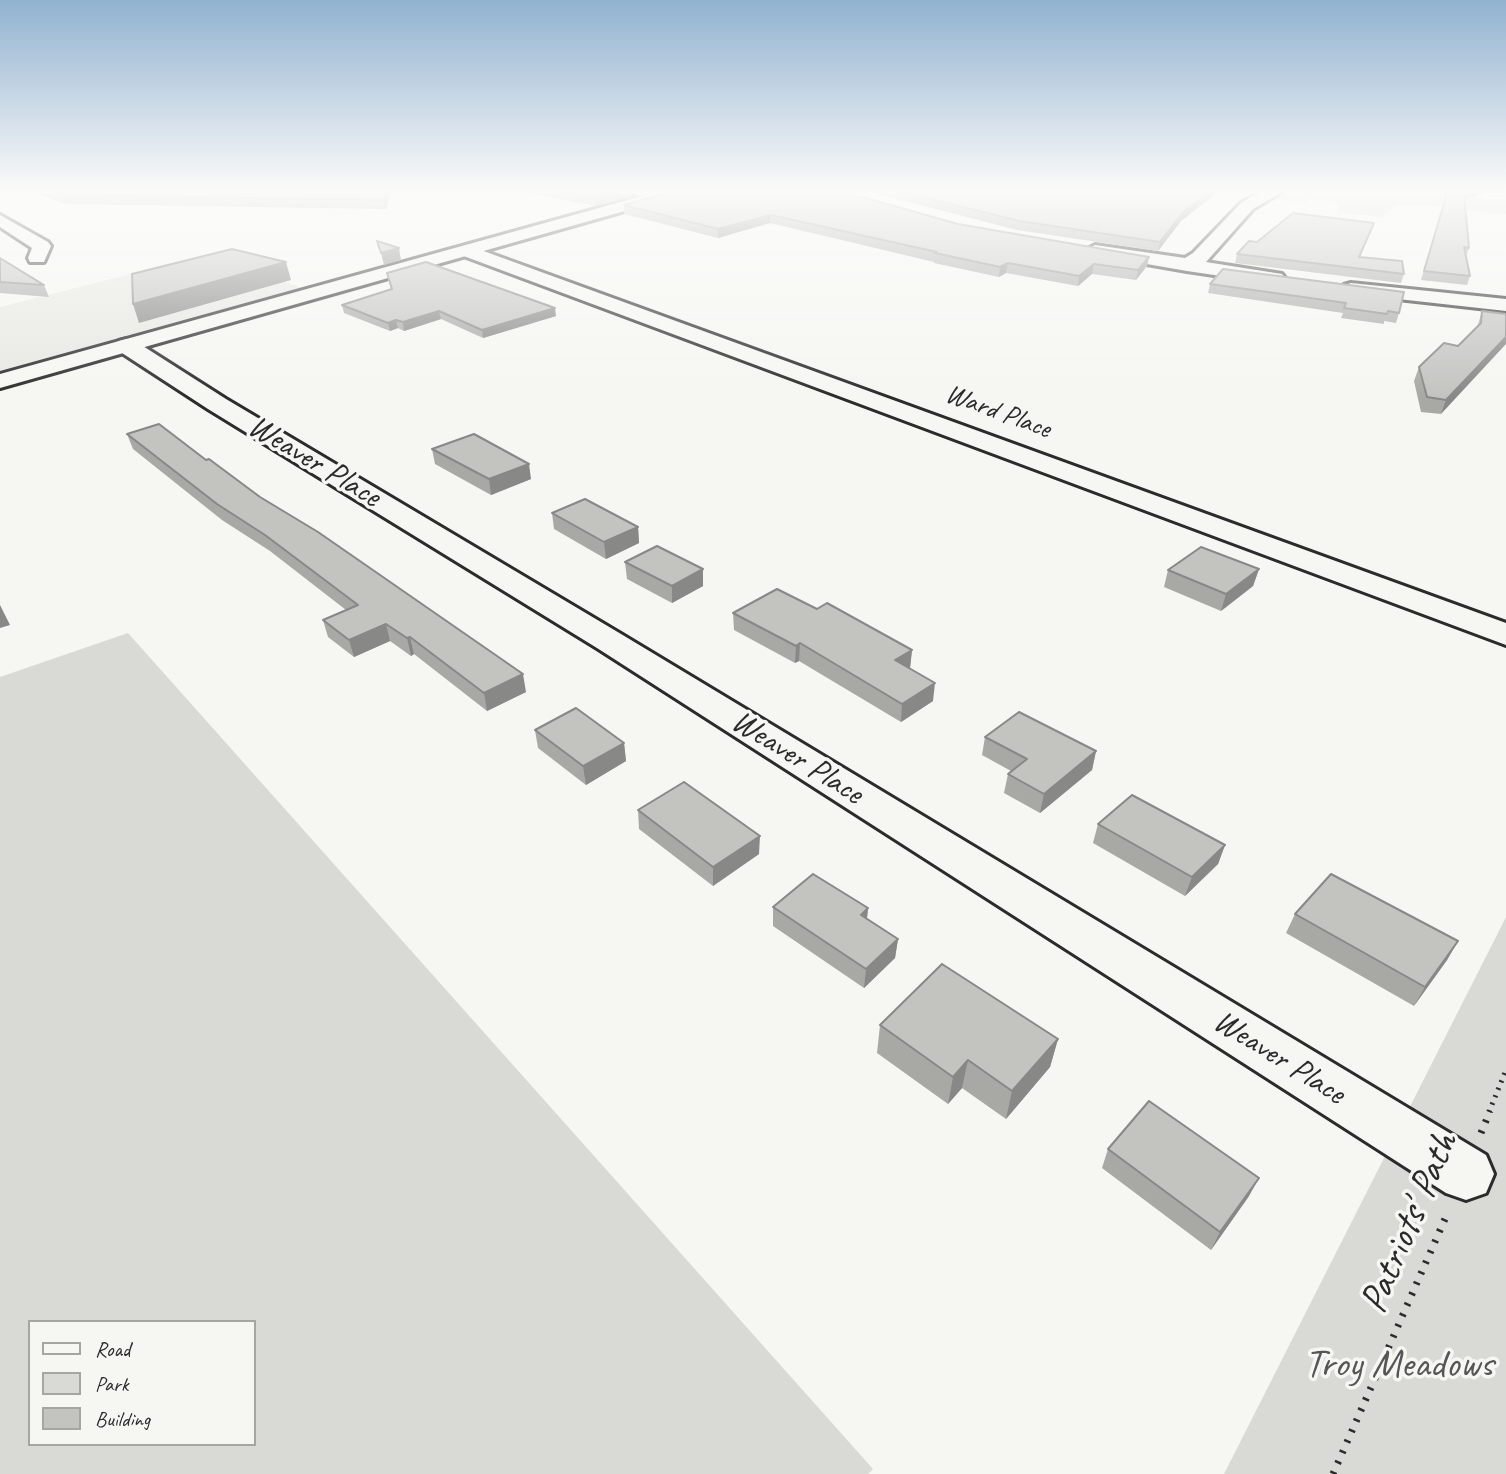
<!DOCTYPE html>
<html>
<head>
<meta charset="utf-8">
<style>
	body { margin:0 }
	#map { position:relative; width:1506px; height:1474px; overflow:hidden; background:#f6f6f2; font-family:Caveat,sans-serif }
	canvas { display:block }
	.legend { position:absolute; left:28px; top:1320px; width:228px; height:126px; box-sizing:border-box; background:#f6f6f2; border:2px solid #a5a5a2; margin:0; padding:9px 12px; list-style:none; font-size:21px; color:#2b2b2b }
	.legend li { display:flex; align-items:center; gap:14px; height:35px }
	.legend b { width:35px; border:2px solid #a5a5a2 }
</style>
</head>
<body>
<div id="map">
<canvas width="1506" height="1474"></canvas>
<ul class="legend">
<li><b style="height:9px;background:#f6f6f2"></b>Road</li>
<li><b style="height:19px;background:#d9d9d5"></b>Park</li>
<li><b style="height:19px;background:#c3c3c0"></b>Building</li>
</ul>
</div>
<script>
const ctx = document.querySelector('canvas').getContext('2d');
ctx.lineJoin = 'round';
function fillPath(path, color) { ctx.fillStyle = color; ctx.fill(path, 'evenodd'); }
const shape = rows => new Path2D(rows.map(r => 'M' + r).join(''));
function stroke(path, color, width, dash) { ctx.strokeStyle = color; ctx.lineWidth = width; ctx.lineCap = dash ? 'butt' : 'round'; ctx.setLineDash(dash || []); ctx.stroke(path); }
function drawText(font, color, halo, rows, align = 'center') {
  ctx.font = font + ' Caveat,sans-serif'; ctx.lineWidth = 7; ctx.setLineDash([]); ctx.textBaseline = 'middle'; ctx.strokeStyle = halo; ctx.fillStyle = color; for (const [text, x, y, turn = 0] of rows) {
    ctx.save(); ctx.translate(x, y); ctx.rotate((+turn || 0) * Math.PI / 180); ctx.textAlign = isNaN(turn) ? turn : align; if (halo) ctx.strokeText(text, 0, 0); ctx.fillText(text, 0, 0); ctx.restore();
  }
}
fillPath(shape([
	[206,255,306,289,0,372,0,307]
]), '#e7e7e3');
fillPath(shape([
	[1299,190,1382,190,1506,200,1506,214,1421,205,1395,206,1381,217,1339,212,1338,203,1310,199,1304,203,1274,199],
	[128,633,873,1469,868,1474,0,1474,0,677],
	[30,1322,254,1322,254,1444,30,1444],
	[1506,917,1506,1474,1224,1474]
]), '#d9d9d5');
const minor = shape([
	[629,190,656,190,668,196,660,201,631,193,629,190],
	[1263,190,1285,190,1253,209,1206,262,1282,274,1285,278,1282,282,1275,284,1187,271,1095,255,1086,250,1095,245,1185,258,1193,253,1241,203,1263,190],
	[0,215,48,242,51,246,44,262,30,262,28,258,32,248,0,227,0,215],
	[467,245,1506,623,1506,645,461,255,458,251,461,247,467,245],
	[1351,283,1506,299,1506,311,1344,293,1341,289,1344,285,1351,283],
	[127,339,135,341,226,399,621,634,1486,1155,1494,1174,1486,1193,1466,1200,1446,1193,597,648,208,409,119,351,116,346,119,341,127,339]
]);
const major = shape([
	[664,190,690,190,688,193,0,388,0,374,664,190]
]);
stroke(minor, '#2b2b2b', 6);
stroke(major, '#2b2b2b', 6);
stroke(shape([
	[1489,1112,1506,1070]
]), '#2b2b2b', 5, [2, 6]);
stroke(shape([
	[1481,1133,1490,1111],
	[1333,1474,1448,1212]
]), '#2b2b2b', 7, [2.5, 9]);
fillPath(minor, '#f6f6f2');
fillPath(major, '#f6f6f2');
fillPath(shape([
	[27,190,391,190,386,209,65,204],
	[514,190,632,190,632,196,596,206],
	[862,190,1125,190,1140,193,1143,190,1219,190,1218,192,1181,221,1158,251,1017,230],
	[1447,190,1492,190,1464,200,1469,248,1466,257,1470,276,1467,285,1421,280],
	[624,205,958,224,1149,257,1147,266,1136,280,1092,274,1078,286,1006,273,999,277,934,263,934,262,770,223,718,238,624,214],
	[1371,231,1360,257,1404,274,1401,283,1235,263,1237,254,1257,242],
	[0,258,44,285,49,297,0,293],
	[1223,269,1399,313,1396,323,1384,321,1384,324,1341,318,1343,313,1208,293,1210,284],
	[387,273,556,316,483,338,441,319,404,331,398,328,390,331,344,313,342,305,391,289],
	[1482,311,1506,314,1441,414,1421,412,1414,381,1419,367,1458,346,1477,328],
	[127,434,206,460,260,497,526,692,487,711,414,654,411,656,390,641,354,657,328,637,323,620,346,610,270,551,222,520,133,449],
	[432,449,531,479,491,495,435,464],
	[552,513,638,527,639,543,606,559,554,529],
	[625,562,703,569,703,586,672,603,627,579],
	[1259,569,1253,586,1221,611,1164,587,1168,570],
	[817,609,912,650,910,668,933,701,901,722,799,661,795,663,734,630,733,613],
	[535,730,624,743,626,761,586,785,538,748],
	[985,737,1096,751,1092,770,1040,813,1004,793,1008,774,1011,771,982,755],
	[638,810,759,854,713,886,639,829],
	[1098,824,1225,845,1218,864,1185,896,1093,843],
	[773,907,868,908,867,919,898,939,895,958,864,988,773,926],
	[1295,914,1458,941,1447,960,1414,1006,1286,933],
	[880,1025,1058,1039,1050,1067,1006,1119,962,1088,948,1104,877,1053],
	[1108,1149,1249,1196,1211,1250,1102,1168]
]), '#a8a8a5');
fillPath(shape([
	[387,190,391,190,386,209,384,200],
	[622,190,632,190,632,196,596,206,595,198],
	[1212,190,1219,190,1218,192,1181,221,1158,251,1160,242,1183,212],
	[1473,190,1492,190,1461,201,1464,193],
	[771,215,770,223,718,238,718,229],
	[399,248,401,260,384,265,381,253],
	[1149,257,1147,266,1136,280,1138,270],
	[286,262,291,280,139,323,133,304],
	[1008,263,1006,273,999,277,1000,267],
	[1094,264,1092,274,1078,286,1079,276],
	[555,308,556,316,483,338,482,330],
	[439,311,441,319,404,331,403,322],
	[396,320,398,328,390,331,388,323],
	[1506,337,1506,344,1441,414,1446,400],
	[529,464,531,479,491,495,489,479],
	[638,527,639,543,606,559,604,542],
	[703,569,703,586,672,603,672,586],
	[1259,569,1253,586,1221,611,1226,594],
	[0,605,10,625,0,628],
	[386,624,390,641,354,657,349,640],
	[410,637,414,654,411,656,407,638],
	[800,643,799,661,795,663,796,646],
	[912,650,910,668,895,660],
	[523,674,526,692,487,711,484,693],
	[935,683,933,701,901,722,902,704],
	[624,743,626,761,586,785,583,766],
	[1096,751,1092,770,1040,813,1044,794],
	[760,836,759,854,713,886,713,867],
	[1225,845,1218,864,1185,896,1192,877],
	[868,908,866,927,861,915],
	[898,939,895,958,864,988,866,969],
	[1458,941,1447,960,1414,1006,1425,987],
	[1058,1039,1050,1067,1006,1119,1012,1091],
	[968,1060,962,1088,948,1104,953,1077],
	[1259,1178,1249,1196,1211,1250,1220,1232]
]), '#888886');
const building = shape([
	[48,190,387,190,384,200,61,195,48,190],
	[556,190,622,190,595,198,556,190],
	[677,190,837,190,958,224,1149,257,1138,270,1094,264,1079,276,1008,263,1000,267,935,253,937,252,771,215,718,229,624,205,677,190],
	[895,190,1125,190,1140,193,1143,190,1212,190,1183,212,1160,242,1019,221,895,190],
	[1448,190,1473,190,1464,193,1469,248,1464,247,1470,276,1424,271,1448,190],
	[1293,213,1374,223,1359,257,1402,261,1404,274,1237,254,1249,241,1257,242,1293,213],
	[377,241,399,248,381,253,377,241],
	[232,249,286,262,133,304,132,274,232,249],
	[0,258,44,285,0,282,0,258],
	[426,262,555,308,482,330,439,311,403,322,396,320,388,323,342,305,392,289,387,273,426,262],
	[1223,269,1404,292,1399,313,1388,311,1387,314,1344,308,1346,303,1210,284,1223,269],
	[1482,311,1506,314,1506,337,1446,400,1427,397,1419,367,1444,343,1458,346,1481,323,1482,311],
	[159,424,206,460,209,459,260,497,318,532,523,674,484,693,410,637,407,638,386,624,349,640,323,620,358,605,265,535,217,504,127,434,159,424],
	[474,434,529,464,489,479,432,449,474,434],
	[585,499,638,527,604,542,552,513,585,499],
	[657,546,703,569,672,586,625,562,657,546],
	[1201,547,1259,569,1226,594,1168,570,1201,547],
	[777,589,817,609,827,603,912,650,895,660,935,683,902,704,800,643,796,646,733,613,777,589],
	[576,708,624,743,583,766,535,730,576,708],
	[1019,712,1096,751,1044,794,1008,774,1027,759,985,737,1019,712],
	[684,782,760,836,713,867,638,810,684,782],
	[1132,795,1225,845,1192,877,1098,824,1132,795],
	[813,874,868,908,861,915,898,939,866,969,773,907,813,874],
	[1331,874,1458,941,1425,987,1295,914,1331,874],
	[942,964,1058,1039,1012,1091,968,1060,953,1077,880,1025,942,964],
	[1149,1101,1259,1178,1220,1232,1108,1149,1149,1101]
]);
fillPath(building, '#c3c3c0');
stroke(building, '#888886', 2);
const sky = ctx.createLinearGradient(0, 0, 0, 397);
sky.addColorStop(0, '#91b2d0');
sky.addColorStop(0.48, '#fbfbf9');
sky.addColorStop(1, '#fbfbf900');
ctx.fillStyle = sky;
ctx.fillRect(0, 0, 1506, 397);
drawText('28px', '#2b2b2b', '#f6f6f2', [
	["Ward Place",998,412,20]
]);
drawText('33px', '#2b2b2b', '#f6f6f2', [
	["Weaver Place",314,462,31],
	["Weaver Place",797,758,32],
	["Weaver Place",1279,1058,32]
]);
drawText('40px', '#2b2b2b', '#f6f6f2', [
	["Patriots' Path",1410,1223,-67]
]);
drawText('40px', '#565656', '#f6f6f2', [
	["Troy Meadows",1399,1366]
]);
</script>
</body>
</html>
